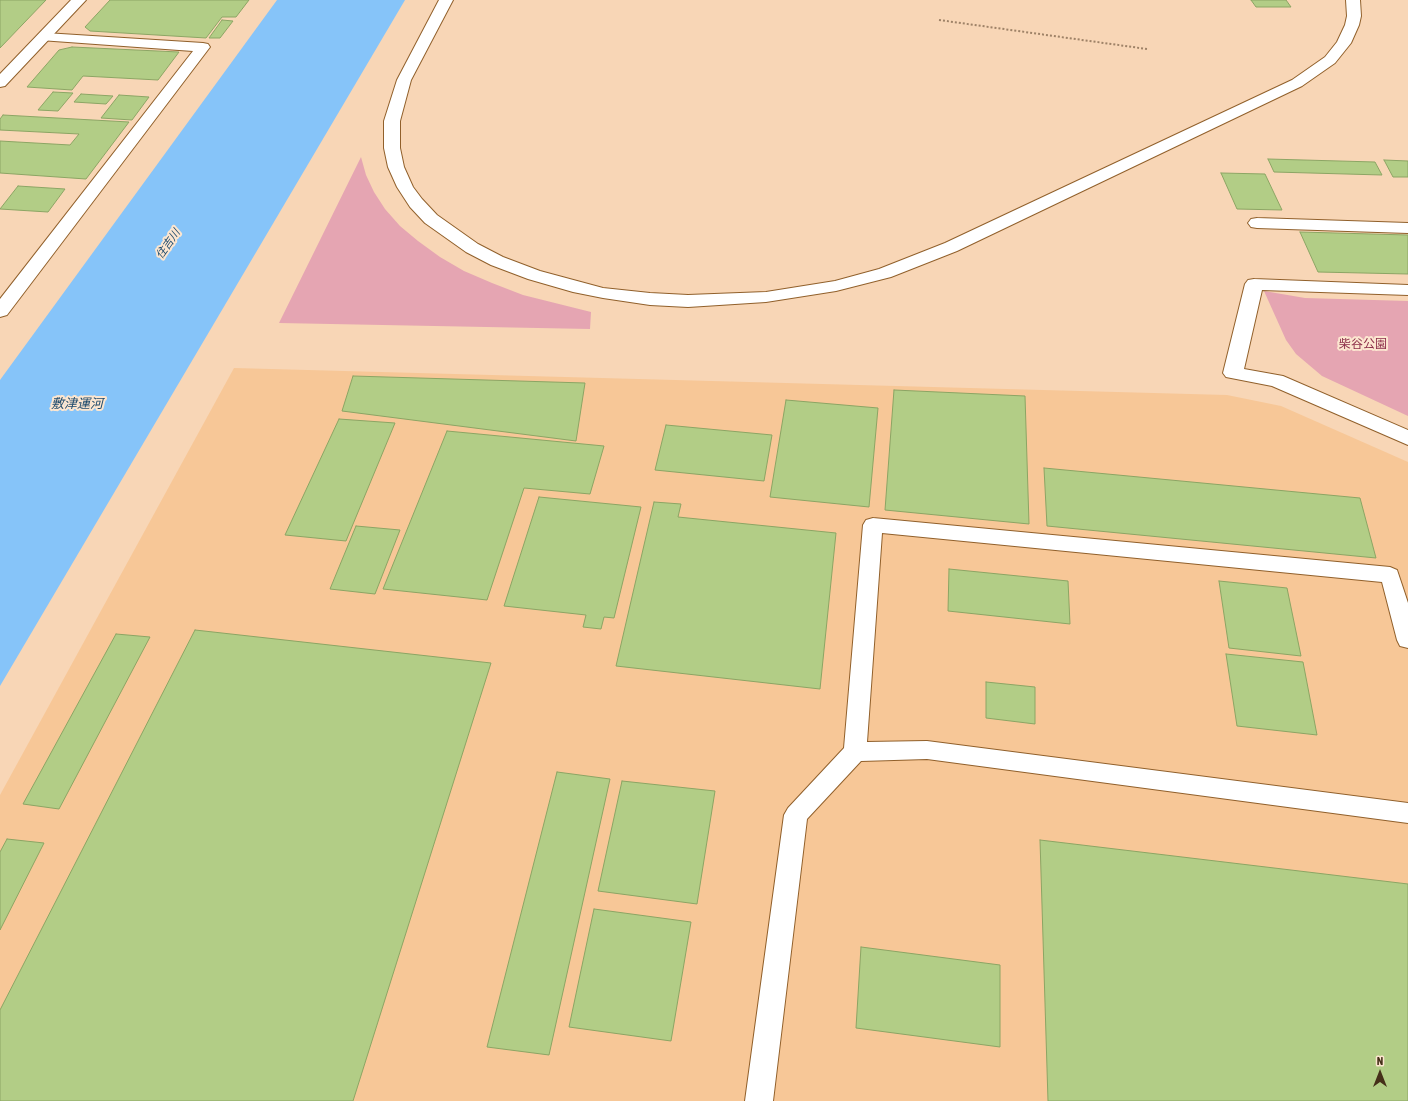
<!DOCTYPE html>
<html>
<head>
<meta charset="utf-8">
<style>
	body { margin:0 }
	#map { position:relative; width:1408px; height:1101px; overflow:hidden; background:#f8d6b6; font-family:"Asap Condensed",sans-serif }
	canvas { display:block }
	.north { position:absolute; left:1360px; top:1053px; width:40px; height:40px; -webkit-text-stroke:3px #fce6d0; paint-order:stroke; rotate:0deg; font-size:11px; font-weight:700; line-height:16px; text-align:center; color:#452f19 }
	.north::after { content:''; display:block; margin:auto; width:14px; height:18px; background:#452f19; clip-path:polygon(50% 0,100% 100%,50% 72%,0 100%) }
</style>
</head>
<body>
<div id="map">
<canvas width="1408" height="1101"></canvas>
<div class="north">N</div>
</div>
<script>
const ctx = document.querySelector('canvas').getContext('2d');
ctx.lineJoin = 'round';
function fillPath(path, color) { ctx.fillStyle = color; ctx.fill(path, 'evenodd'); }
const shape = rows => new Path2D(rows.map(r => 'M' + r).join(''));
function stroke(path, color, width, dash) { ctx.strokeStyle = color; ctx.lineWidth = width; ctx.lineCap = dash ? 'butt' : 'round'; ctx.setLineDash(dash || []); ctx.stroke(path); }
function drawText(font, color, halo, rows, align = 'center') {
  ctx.font = font + ' "Asap Condensed","Noto Sans JP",sans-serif'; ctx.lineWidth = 4; ctx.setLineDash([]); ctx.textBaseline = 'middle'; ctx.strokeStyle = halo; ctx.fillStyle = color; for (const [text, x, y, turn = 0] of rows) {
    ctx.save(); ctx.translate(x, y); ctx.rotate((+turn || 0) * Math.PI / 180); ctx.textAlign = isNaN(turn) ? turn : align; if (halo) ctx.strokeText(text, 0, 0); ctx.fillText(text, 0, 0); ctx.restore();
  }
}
fillPath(shape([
	[234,368,1227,395,1281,406,1408,462,1408,1101,0,1101,0,795]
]), '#f7c797');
fillPath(shape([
	[361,157,366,175,374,192,385,209,400,226,418,241,440,257,464,271,492,283,523,295,591,312,590,329,279,323],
	[1264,291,1305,298,1408,301,1408,416,1322,376,1296,354,1286,340]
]), '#e5a5b2');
fillPath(shape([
	[277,0,405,0,0,686,0,380]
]), '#86c4f9');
const building = shape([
	[0,0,46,0,0,48,0,0],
	[110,0,249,0,236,17,222,17,206,38,90,31,85,27,110,0],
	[1251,0,1286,0,1291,7,1256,7,1251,0],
	[222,20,233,21,220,38,209,38,222,20],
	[72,47,179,52,158,80,83,76,72,90,27,87,59,50,72,47],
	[53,92,73,93,58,111,38,110,53,92],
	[81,94,113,96,106,104,74,102,81,94],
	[119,95,149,97,132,120,101,118,119,95],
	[3,115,129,122,86,179,0,173,0,141,70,145,79,134,0,130,0,119,3,115],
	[1268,159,1375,162,1382,175,1274,172,1268,159],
	[1384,160,1408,161,1408,177,1393,177,1384,160],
	[1221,173,1265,174,1282,210,1237,209,1221,173],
	[18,186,65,189,48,212,0,209,18,186],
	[1300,232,1408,235,1408,274,1318,272,1300,232],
	[353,376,585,383,576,441,342,411,353,376],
	[894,390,1025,396,1029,524,885,510,894,390],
	[786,400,878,408,869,507,770,497,786,400],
	[339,419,395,423,346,541,285,535,339,419],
	[666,425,772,435,764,481,655,470,666,425],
	[447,431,604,446,590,494,524,488,487,600,383,589,447,431],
	[1044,468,1360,498,1376,558,1047,526,1044,468],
	[539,497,641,507,614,618,604,617,601,629,583,627,586,615,504,606,539,497],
	[654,502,681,504,678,517,836,533,820,689,616,666,654,502],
	[356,526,400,530,375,594,330,589,356,526],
	[949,569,1068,581,1070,624,948,611,949,569],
	[1219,581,1287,588,1301,656,1229,648,1219,581],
	[195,630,491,663,353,1101,0,1101,0,1010,195,630],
	[116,634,150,637,59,809,23,804,116,634],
	[1226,654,1303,662,1317,735,1237,726,1226,654],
	[986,682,1035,687,1035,724,986,718,986,682],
	[557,772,610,779,549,1055,487,1047,557,772],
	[622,781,715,791,697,904,598,891,622,781],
	[7,839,44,843,0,930,0,852,7,839],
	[1040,840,1408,884,1408,1101,1048,1101,1040,840],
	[594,909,691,922,671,1041,569,1027,594,909],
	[861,947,1000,965,1000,1047,856,1028,861,947]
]);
fillPath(building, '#b2cd86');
stroke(building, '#8ca564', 1);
const lane = shape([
	[873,518,1390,567,1397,570,1408,603,1408,648,1400,646,1397,640,1382,582,882,533,867,742,927,741,1408,803,1408,823,927,759,861,761,807,819,773,1101,745,1101,784,815,788,808,844,748,863,525,866,520,873,518]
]);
const street = shape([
	[45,33,203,43,208,44,210,47,7,315,0,317,0,299,193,51,40,40,38,37,40,34,45,33],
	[1257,218,1408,223,1408,233,1257,228,1251,227,1248,223,1251,219,1257,218],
	[1254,279,1408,285,1408,295,1262,290,1244,369,1283,376,1408,430,1408,445,1272,386,1226,377,1223,373,1245,284,1248,280,1254,279]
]);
const secondary = shape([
	[71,0,86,0,5,86,0,87,0,74,71,0],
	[439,0,453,0,411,80,400,121,400,148,404,167,413,187,422,199,437,215,478,244,503,257,540,271,603,288,650,293,688,295,766,292,835,281,879,269,945,243,1292,80,1325,57,1337,42,1345,25,1347,16,1346,0,1360,0,1361,16,1359,25,1351,43,1335,63,1302,86,957,251,891,277,836,291,766,302,688,307,650,305,603,298,573,292,528,279,491,265,466,252,425,223,410,207,397,187,388,167,384,148,384,121,397,80,439,0]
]);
stroke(lane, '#91602b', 2);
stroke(street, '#91602b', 2);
stroke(secondary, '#91602b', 2);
stroke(shape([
	[939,20,1147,49]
]), '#9e8267', 2, [2, 2]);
fillPath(lane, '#fff');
fillPath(street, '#fff');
fillPath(secondary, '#fff');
drawText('italic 11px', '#1c496c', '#fce6d0', [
	["住吉川",168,244,-55]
]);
drawText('12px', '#8c2e4a', '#fce6d0', [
	["柴谷公園",1363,344]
]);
drawText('italic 13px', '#1c496c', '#fce6d0', [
	["敷津運河",77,404]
]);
</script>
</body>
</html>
